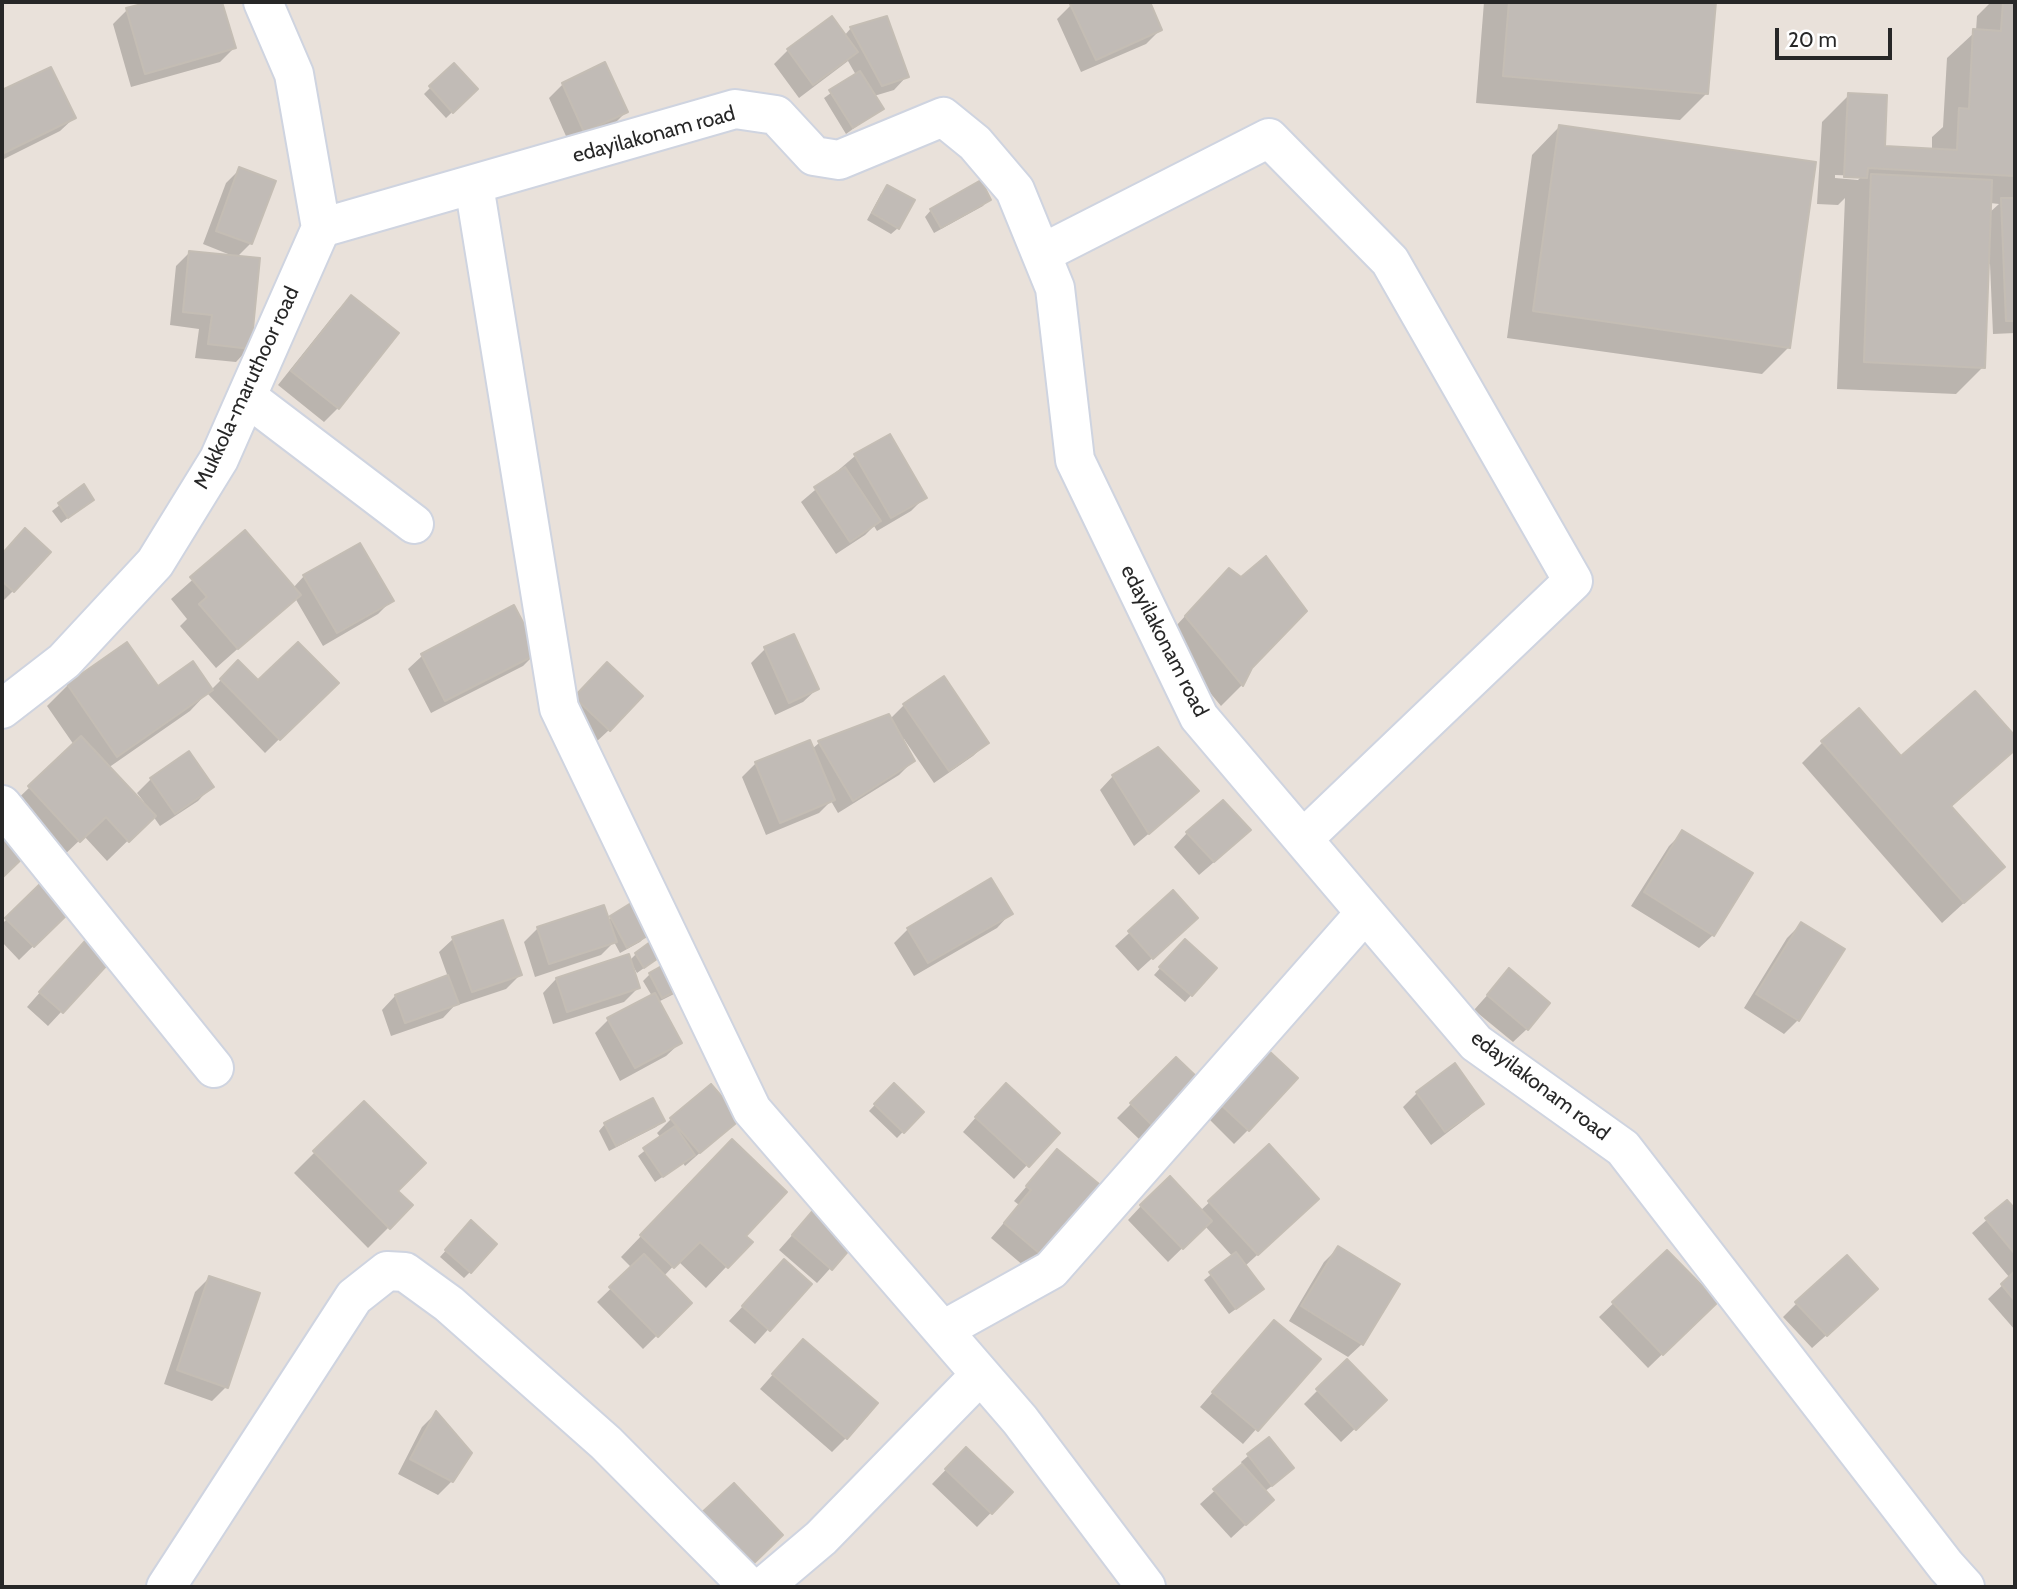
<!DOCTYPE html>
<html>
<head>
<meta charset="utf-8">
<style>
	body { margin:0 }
	#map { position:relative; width:2017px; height:1589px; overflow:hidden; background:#e9e1da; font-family:Cabin,sans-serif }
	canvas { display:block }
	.frame { position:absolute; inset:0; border:4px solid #272727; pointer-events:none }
	.scale { position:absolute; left:1775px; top:28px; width:117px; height:32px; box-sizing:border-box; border:4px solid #272727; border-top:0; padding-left:9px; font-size:21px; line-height:24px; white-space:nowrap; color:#272727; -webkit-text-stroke:5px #fff; paint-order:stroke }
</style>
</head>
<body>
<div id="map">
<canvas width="2017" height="1589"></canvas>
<div class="frame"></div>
<div class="scale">20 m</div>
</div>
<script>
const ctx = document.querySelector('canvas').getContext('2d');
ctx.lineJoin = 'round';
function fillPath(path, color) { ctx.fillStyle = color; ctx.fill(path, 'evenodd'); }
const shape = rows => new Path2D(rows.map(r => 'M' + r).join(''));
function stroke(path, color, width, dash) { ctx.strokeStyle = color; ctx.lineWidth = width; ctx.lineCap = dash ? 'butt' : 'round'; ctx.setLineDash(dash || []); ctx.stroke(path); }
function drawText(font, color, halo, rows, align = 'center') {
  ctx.font = font + ' Cabin,sans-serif'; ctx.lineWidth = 6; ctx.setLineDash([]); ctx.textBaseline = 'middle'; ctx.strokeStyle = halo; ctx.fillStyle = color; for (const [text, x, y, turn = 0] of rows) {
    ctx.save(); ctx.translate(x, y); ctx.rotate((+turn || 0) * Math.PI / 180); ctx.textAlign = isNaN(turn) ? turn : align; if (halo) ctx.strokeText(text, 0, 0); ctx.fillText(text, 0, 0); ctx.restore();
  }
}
fillPath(shape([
	[155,2,220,2,234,48,220,62,131,87,113,24,127,10],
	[1079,2,1148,2,1160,30,1146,44,1081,72,1057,19,1071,5],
	[1484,2,1714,2,1707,93,1680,120,1476,103],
	[1991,2,2015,2,2015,333,1993,334,1990,264,1987,264,1983,367,1956,394,1837,389,1845,198,1838,205,1817,204,1822,122,1849,95,1883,147,1932,150,1932,137,1943,127,1947,58,1976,31,1977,16],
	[1835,175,1862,176,1858,180,1835,178],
	[1990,203,1999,204,1989,213],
	[851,28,907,76,894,90,874,96,882,108,846,134,824,98,856,75,848,61,799,98,774,64,788,50,844,36],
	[453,65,476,89,446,118,424,94],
	[604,65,626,112,612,126,570,145,549,98,563,84],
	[50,69,74,118,60,131,2,160,2,92],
	[1559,127,1789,347,1762,374,1507,338,1532,155],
	[240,169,251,243,237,257,249,348,236,362,195,358,199,329,170,325,176,266,190,252,233,256,203,244,226,183],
	[888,188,898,228,891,234,867,220,881,194],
	[989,199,983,206,934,233,925,217,931,210],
	[351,297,397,334,338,408,324,422,278,385,337,311],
	[855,456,925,497,911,511,877,531,874,526,865,535,836,554,801,502],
	[83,487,92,500,61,523,52,511],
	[245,533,293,588,304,576,359,545,392,600,378,614,323,646,295,598,216,668,180,626,187,619,171,599],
	[12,544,13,591,2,602,2,555],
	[1242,580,1250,667,1242,685,1221,706,1165,638,1208,591],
	[513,608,537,652,523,666,431,713,408,669,422,656],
	[765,649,817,689,803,702,775,715,751,663],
	[238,663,258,683,336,683,265,753,207,693,190,711,108,768,142,803,144,802,137,793,151,779,211,787,198,801,160,826,153,816,107,861,84,836,58,861,8,808,74,745,47,706,68,685,211,690],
	[607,664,609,730,595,743,562,712],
	[1975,693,2015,739,2015,749,1950,808,2003,867,1942,923,1802,763,1823,742,1901,758],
	[904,705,987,743,973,756,934,783,904,739,902,740,913,761,899,775,838,813,831,801,819,813,766,835,742,777,756,763,812,749,819,743,888,717,890,719],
	[1113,776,1183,805,1134,846,1100,790],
	[1683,832,1713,935,1699,948,1631,906,1669,846],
	[1187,833,1235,844,1199,875,1174,847],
	[43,883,70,910,19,960,2,942,2,924],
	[1173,893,1182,931,1138,971,1115,946],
	[630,906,647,935,640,942,620,953,614,942,601,955,535,977,524,942,538,928,608,920],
	[1010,914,997,928,914,976,894,943,908,929],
	[1801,924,1798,1020,1784,1034,1744,1008,1787,938],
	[453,939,520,975,506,989,458,1005,457,1003,443,1018,391,1036,382,1010,395,996,448,977,439,952],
	[80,947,116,953,48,1026,27,1007],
	[1178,948,1215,968,1185,1002,1154,975],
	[636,954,658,958,637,973,631,963,638,988,624,1002,553,1024,543,993,556,979,629,961],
	[1509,971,1527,1029,1513,1042,1474,1010],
	[650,974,680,991,658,1002,680,1043,666,1056,620,1081,595,1033,609,1019,652,996,643,981],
	[1268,1053,1248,1130,1234,1144,1207,1117],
	[1176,1059,1197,1080,1139,1139,1117,1118],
	[1455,1065,1482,1104,1468,1117,1431,1145,1403,1107,1417,1093],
	[894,1085,922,1112,897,1138,869,1111],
	[992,1099,1057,1133,1014,1179,963,1132],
	[364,1103,396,1191,411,1205,368,1248,294,1173],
	[671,1119,738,1119,685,1166,683,1163,655,1182,638,1156,661,1138,657,1133],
	[663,1121,656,1127,609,1151,599,1131,605,1124],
	[1269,1147,1303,1213,1244,1267,1255,1295,1229,1314,1204,1280,1233,1257,1205,1226,1168,1262,1128,1220,1141,1206,1200,1211],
	[1057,1151,1102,1189,1031,1272,991,1238,1019,1205,1014,1201],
	[712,1162,743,1236,750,1242,706,1288,678,1261,664,1276,690,1303,643,1349,597,1302,632,1268,621,1257],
	[2007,1202,2015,1212,2015,1330,1988,1299,2010,1278,1972,1233],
	[803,1223,854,1242,817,1283,779,1250],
	[465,1229,470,1272,464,1278,440,1257],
	[1338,1248,1362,1344,1348,1357,1289,1321,1324,1262],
	[1667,1252,1716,1302,1648,1368,1599,1317],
	[771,1276,809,1284,755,1344,729,1321],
	[209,1278,226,1387,212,1401,164,1384,195,1292],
	[1797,1303,1862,1303,1812,1348,1783,1317],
	[1274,1322,1318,1359,1243,1444,1200,1407],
	[790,1355,846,1438,832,1452,760,1389],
	[1347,1361,1385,1400,1341,1442,1304,1404],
	[436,1413,452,1481,438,1495,398,1474,422,1427],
	[1269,1439,1286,1475,1264,1492,1257,1514,1231,1538,1200,1504,1243,1465,1241,1462,1248,1456],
	[966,1449,1011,1492,977,1527,932,1484]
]), '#0003');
const building = shape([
	[150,2,222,2,236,48,145,74,126,8,150,2],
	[1075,2,1150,2,1162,30,1096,60,1070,4,1075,2],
	[1509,2,1716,2,1708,94,1503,76,1509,2],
	[2003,2,2015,2,2015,176,1868,168,1867,178,1844,177,1848,93,1887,95,1885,146,1957,150,1959,108,1969,109,1973,29,2001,31,2003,2],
	[832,16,858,52,813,85,787,49,832,16],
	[887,16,909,77,882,86,850,27,887,16],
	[605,62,628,112,584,132,562,83,605,62],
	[454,63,478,89,453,113,429,86,454,63],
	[51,67,76,118,2,154,2,90,51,67],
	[860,71,884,109,853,128,829,90,860,71],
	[1559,125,1816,162,1790,348,1533,311,1559,125],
	[239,167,276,181,252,244,216,231,239,167],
	[1871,174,1992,180,1985,368,1864,362,1871,174],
	[981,180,991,200,941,228,930,209,981,180],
	[887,185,915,200,899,229,872,213,887,185],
	[2001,198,2015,198,2015,321,2006,321,2001,198],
	[189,251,260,258,251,349,208,344,212,315,183,312,189,251],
	[351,295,399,333,339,409,291,371,351,295],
	[890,434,927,498,891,518,854,454,890,434],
	[845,467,881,521,850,542,814,487,845,467],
	[84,484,94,500,68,518,58,503,84,484],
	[25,528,51,552,14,592,2,581,2,554,25,528],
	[245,530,301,595,238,649,199,604,207,597,190,577,245,530],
	[360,543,394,601,337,633,303,575,360,543],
	[1266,556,1307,611,1252,668,1243,686,1185,616,1229,568,1241,577,1266,556],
	[514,605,539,653,445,701,421,654,514,605],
	[794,634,819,689,789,703,764,647,794,634],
	[127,642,158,686,193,661,213,690,117,757,67,684,127,642],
	[298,642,339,683,280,740,220,679,238,660,258,680,298,642],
	[607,662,643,696,610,731,574,697,607,662],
	[944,676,989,743,949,771,903,704,944,676],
	[1975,691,2015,736,2015,750,1951,806,2005,867,1964,903,1821,741,1859,708,1901,756,1975,691],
	[889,714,915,761,853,801,818,741,889,714],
	[81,736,156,816,129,842,106,817,80,842,28,786,81,736],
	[810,740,835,800,780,823,755,762,810,740],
	[1158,747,1199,791,1149,834,1112,775,1158,747],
	[189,751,214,787,175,814,150,778,189,751],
	[1223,800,1251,830,1214,862,1186,832,1223,800],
	[2,820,30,851,2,878,2,820],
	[1682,830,1753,873,1714,936,1644,892,1682,830],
	[991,878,1013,914,928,963,907,928,991,878],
	[43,881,72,910,34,947,5,918,43,881],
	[1173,890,1198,918,1153,959,1128,931,1173,890],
	[631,903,649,935,627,948,610,916,631,903],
	[604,905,617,942,549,964,537,927,604,905],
	[503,920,522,975,472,992,452,937,503,920],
	[1801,922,1845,949,1799,1021,1756,994,1801,922],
	[94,931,118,953,63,1013,39,992,94,931],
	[657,937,667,952,644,968,635,953,657,937],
	[1185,939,1217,968,1192,996,1159,967,1185,939],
	[629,954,640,988,567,1012,556,978,629,954],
	[674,959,688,985,662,998,649,973,674,959],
	[1509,968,1550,1003,1528,1030,1487,995,1509,968],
	[448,975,459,1004,405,1023,395,995,448,975],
	[655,993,682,1043,635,1068,607,1018,655,993],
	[1268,1050,1298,1078,1249,1131,1219,1103,1268,1050],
	[1176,1057,1200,1080,1153,1126,1130,1103,1176,1057],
	[1455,1063,1484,1104,1445,1132,1416,1092,1455,1063],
	[894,1083,924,1112,904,1133,874,1104,894,1083],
	[1006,1083,1060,1133,1029,1167,975,1117,1006,1083],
	[711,1084,741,1119,700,1153,670,1118,711,1084],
	[653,1098,665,1121,616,1146,604,1123,653,1098],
	[364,1101,426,1163,398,1191,413,1205,390,1229,313,1151,364,1101],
	[675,1126,695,1155,663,1177,643,1148,675,1126],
	[732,1139,787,1192,746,1236,753,1242,728,1268,700,1242,674,1268,640,1235,732,1139],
	[1269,1144,1319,1199,1258,1255,1208,1201,1269,1144],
	[1057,1149,1105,1189,1046,1259,1004,1223,1031,1190,1026,1186,1057,1149],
	[1170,1176,1212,1221,1183,1249,1140,1205,1170,1176],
	[2007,1200,2015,1209,2015,1254,1985,1218,2007,1200],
	[816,1207,856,1242,832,1270,792,1235,816,1207],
	[471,1220,497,1244,471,1273,445,1250,471,1220],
	[1338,1246,1400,1284,1363,1345,1301,1306,1338,1246],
	[1667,1250,1718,1302,1663,1355,1612,1302,1667,1250],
	[1236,1252,1264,1289,1236,1309,1209,1272,1236,1252],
	[644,1254,692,1303,658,1337,609,1287,644,1254],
	[1847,1255,1878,1289,1827,1336,1795,1302,1847,1255],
	[784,1259,812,1284,770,1331,742,1306,784,1259],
	[2015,1271,2015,1301,2001,1284,2015,1271],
	[209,1276,260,1293,228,1388,177,1370,209,1276],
	[1274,1320,1321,1359,1258,1431,1212,1392,1274,1320],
	[803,1339,878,1403,847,1439,772,1374,803,1339],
	[1347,1359,1387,1400,1356,1430,1316,1389,1347,1359],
	[436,1411,472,1453,453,1482,410,1459,436,1411],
	[1269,1437,1294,1468,1272,1486,1247,1454,1269,1437],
	[966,1447,1013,1492,992,1514,945,1469,966,1447],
	[1242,1464,1274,1500,1246,1525,1213,1489,1242,1464],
	[734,1483,783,1535,748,1569,698,1516,734,1483]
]);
fillPath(building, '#c1bbb6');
stroke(building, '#c4bdb4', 2);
const minor = shape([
	[474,185,559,708,752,1110,1020,1420,1146,1587],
	[321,228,735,109,776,115,814,156,839,160,943,117,975,143,1015,190,1055,288,1075,460,1199,717,1476,1043,1623,1148,1946,1566,1965,1587],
	[1041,254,1269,138,1390,261,1573,581,1303,839],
	[247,397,414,524],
	[2,805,214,1068],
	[943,1330,1051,1270,1365,913],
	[166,1587,354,1297,387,1271,405,1272,449,1304,606,1443,749,1587],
	[763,1587,821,1538,980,1375]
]);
const tertiary = shape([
	[2,709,64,661,155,563,219,459,321,228,294,74,263,2]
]);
stroke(minor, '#cfd4e0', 42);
stroke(tertiary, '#cfd4e0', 42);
stroke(minor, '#fff', 38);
stroke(tertiary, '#fff', 38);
drawText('21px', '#272727', '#fff', [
	["edayilakonam road",654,135,-15],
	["Mukkola-maruthoor road",247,388,-65],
	["edayilakonam road",1164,641,63],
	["edayilakonam road",1540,1086,37]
]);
</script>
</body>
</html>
